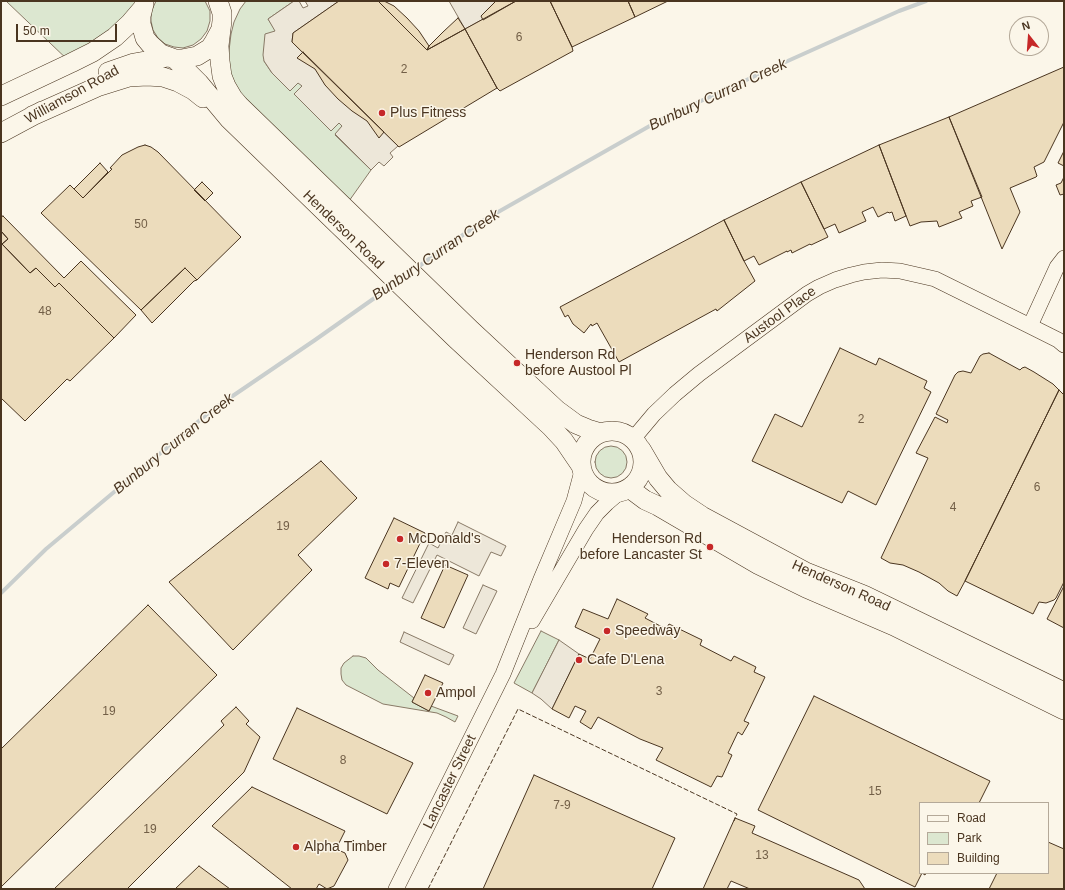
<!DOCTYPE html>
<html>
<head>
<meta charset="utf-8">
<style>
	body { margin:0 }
	#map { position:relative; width:1065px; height:890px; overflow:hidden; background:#fbf6e9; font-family:Arial,sans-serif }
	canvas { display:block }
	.frame { position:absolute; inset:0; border:2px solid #4a3520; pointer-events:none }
	.legend { position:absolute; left:919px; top:802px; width:130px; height:72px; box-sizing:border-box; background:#fbf6e9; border:1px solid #b4a999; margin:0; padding:5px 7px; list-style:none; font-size:12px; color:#4a3520 }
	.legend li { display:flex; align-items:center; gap:8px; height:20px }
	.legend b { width:20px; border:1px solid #b4a999 }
	.north { position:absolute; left:1009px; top:16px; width:40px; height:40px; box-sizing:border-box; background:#fbf6e9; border:1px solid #b4a999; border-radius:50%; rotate:343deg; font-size:11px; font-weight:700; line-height:16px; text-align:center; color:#4a3520 }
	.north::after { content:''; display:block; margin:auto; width:14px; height:18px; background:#c62828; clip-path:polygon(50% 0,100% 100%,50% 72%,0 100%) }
	.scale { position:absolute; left:16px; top:24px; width:101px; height:18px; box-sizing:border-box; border:2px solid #4a3520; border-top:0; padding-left:5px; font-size:12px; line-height:14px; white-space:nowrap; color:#4a3520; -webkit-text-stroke:3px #fbf6e9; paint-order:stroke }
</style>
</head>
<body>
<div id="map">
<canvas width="1065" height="890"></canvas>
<div class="frame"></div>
<ul class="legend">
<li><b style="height:5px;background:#fbf6e9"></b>Road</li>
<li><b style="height:11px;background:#dce7d0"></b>Park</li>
<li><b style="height:11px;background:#ecdcbc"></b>Building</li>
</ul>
<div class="north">N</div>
<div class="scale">50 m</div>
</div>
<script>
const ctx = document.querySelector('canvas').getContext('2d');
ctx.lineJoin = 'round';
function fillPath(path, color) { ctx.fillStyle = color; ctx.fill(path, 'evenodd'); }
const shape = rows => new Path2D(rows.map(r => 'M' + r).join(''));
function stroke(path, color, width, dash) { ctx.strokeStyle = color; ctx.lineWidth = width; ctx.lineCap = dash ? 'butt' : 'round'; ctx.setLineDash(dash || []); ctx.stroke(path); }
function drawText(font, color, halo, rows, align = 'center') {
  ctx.font = font + ' Arial,sans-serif'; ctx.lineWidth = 3; ctx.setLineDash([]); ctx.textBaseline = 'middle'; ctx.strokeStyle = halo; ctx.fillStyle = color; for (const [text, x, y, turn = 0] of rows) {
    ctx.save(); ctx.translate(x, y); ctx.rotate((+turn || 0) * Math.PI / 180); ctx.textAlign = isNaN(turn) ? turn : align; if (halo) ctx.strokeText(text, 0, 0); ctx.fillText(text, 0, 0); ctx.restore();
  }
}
const green = shape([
	[6,1,144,1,71,63,6,1],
	[156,1,205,1,210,11,210,21,207,31,201,39,193,45,183,48,174,47,165,44,158,38,153,30,151,21,151,12,156,1],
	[246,1,294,1,268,19,276,31,264,61,272,73,290,91,298,82,302,86,294,94,331,130,339,123,342,126,335,135,371,170,349,201,241,96,229,71,228,59,231,34,234,22,240,9,246,1],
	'595 462a16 16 0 1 1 32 0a16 16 0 1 1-32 0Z',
	[541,631,559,640,532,693,514,683,541,631],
	[353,656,359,656,366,658,378,670,414,698,412,702,429,711,431,706,458,716,455,722,446,717,437,713,383,704,346,685,342,680,341,674,341,668,344,663,353,656]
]);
fillPath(green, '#dce7d0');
stroke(green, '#887966', 1);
const parking = shape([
	[294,1,299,1,303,8,308,6,305,1,339,1,293,33,292,42,398,146,390,153,393,157,384,166,379,162,371,170,335,134,342,126,339,123,331,131,294,94,302,86,298,83,290,91,272,73,264,61,263,55,265,34,275,31,268,19,294,1],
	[449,1,516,1,465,29,449,1],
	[458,522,506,546,501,556,491,552,479,576,437,555,413,603,402,598,429,543,438,548,446,532,452,535,458,522],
	[483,585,497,591,476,634,463,628,483,585],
	[404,632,454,655,449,665,400,642,404,632],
	[559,640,579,654,552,709,541,699,532,693,559,640]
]);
fillPath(parking, '#ede7d9');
stroke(parking, '#887966', 1);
stroke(shape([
	[415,269,484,220,662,119,781,64,899,11,926,1],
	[1,593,46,549,212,410,315,340,393,285]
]), '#c9cecd', 4);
const building = shape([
	[339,1,378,1,427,50,465,29,497,88,399,147,292,42,293,33,339,1],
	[378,1,384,1,394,6,407,18,419,31,429,46,427,50,378,1],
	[496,1,516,1,483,20,481,16,496,1],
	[516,1,550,1,572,47,573,51,500,91,497,88,465,29,516,1],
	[550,1,628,1,635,17,572,47,550,1],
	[628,1,668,1,635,17,628,1],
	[458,18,465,29,427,50,429,46,443,32,458,18],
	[303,52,384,132,379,138,367,121,352,111,338,99,325,85,315,69,297,58,303,52],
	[1064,67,1064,122,1044,162,1034,167,1037,176,1036,177,1010,188,1020,212,1002,249,949,117,1064,67],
	[949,117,982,197,971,201,973,206,959,212,962,218,939,227,937,221,921,222,910,226,879,145,949,117],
	[145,145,151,147,158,152,241,237,197,280,185,268,141,310,41,213,70,185,83,198,112,169,110,168,122,155,138,147,145,145],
	[879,145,906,216,895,221,892,212,889,213,888,212,878,217,873,207,862,212,866,221,839,233,835,224,824,229,801,182,879,145],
	[1064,151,1064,166,1058,163,1064,151],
	[100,163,108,172,83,198,74,189,100,163],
	[1064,177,1064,194,1060,195,1056,185,1061,183,1064,177],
	[202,182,213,193,205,201,194,190,202,182],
	[801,182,828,237,811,245,810,244,792,253,791,250,787,252,787,251,759,265,754,256,744,261,724,220,801,182],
	[3,216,64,278,81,261,136,315,114,338,59,283,55,287,36,268,30,273,2,244,8,239,1,231,1,217,3,216],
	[724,220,744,261,755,281,717,311,716,309,619,362,597,323,592,326,591,324,584,333,573,324,568,315,565,317,560,307,724,220],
	[1,231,8,239,2,244,30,273,36,268,55,287,59,283,114,338,70,381,67,379,25,421,1,398,1,231],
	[185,268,197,280,194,281,152,323,141,310,185,268],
	[840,348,876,365,879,358,927,381,924,388,931,392,876,505,848,491,842,503,752,461,775,414,802,427,840,348],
	[989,353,1020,370,1022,368,1025,367,1034,372,1053,384,1059,390,965,581,957,596,948,591,939,583,919,572,903,565,890,563,881,558,928,458,916,453,935,417,947,423,948,420,936,414,955,375,958,372,963,371,971,373,980,356,983,354,989,353],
	[1059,390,1064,395,1064,582,1056,598,1054,600,1046,603,1039,602,1033,614,965,581,1059,390],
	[321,461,357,498,298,555,312,570,233,650,169,582,321,461],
	[394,518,425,533,399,587,390,583,388,589,365,578,394,518],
	[445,565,468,575,444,628,421,618,445,565],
	[1064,586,1064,628,1047,619,1064,586],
	[617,599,648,614,645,618,666,629,669,624,702,640,700,645,731,661,734,656,756,667,754,672,765,677,744,721,749,723,742,735,738,732,728,753,732,755,722,777,717,776,711,787,656,760,663,748,640,739,598,717,591,729,580,722,586,711,575,706,569,718,552,709,579,654,590,659,600,639,575,627,583,609,608,619,617,599],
	[148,605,217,675,1,887,1,749,148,605],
	[425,675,443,683,429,711,412,702,425,675],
	[814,696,990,781,979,803,920,803,920,873,926,873,925,875,922,873,915,887,758,810,814,696],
	[236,707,249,721,246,724,260,737,244,772,127,889,54,889,224,725,221,721,236,707],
	[297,708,413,763,387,814,273,759,297,708],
	[534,775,675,838,652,889,483,889,534,775],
	[252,787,345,831,336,849,345,853,348,860,334,886,327,889,319,884,316,889,292,889,212,826,252,787],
	[735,818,755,826,752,833,859,880,865,889,750,889,731,881,727,889,703,889,735,818],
	[1048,842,1064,849,1064,889,989,889,997,873,1048,873,1048,842],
	[199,866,230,889,175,889,199,866]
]);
fillPath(building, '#ecdcbc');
stroke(building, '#4a3520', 1);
const minor = shape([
	[1030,326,1057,267,1064,258],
	[633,439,654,414,675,394,699,374,807,294,819,287,835,280,851,275,864,272,882,270,900,271,935,279,1030,326,1058,340,1064,345],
	[532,621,586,529,597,513,607,503,620,492],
	[396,889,503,674,541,579,574,501,582,471]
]);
const major = shape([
	[144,4,141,16,141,24,145,38,150,44,161,54,175,59,182,59,197,56,210,48,214,42,221,29,222,21,222,13,218,1],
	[221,29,219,46,220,61,222,76,226,86,233,98,239,105,470,329,557,410,576,424,588,429,601,433],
	[175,59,199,83,229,119,331,218,456,339,551,427,564,441,581,466],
	[108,72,134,63,168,57],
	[1,96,71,63,93,52,115,37,130,23,142,9],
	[32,116,97,87,129,77,147,76,163,77,178,82,193,90,203,98],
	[1,133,42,111],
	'581 462a31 31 0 1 1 62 0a31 31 0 1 1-62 0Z',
	[641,449,658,478,668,490,684,504,702,516,806,572,864,595,1064,692],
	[629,488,645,500,658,506,759,565,806,588,894,626,1064,710]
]);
stroke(minor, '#4a3520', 16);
stroke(major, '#4a3520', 20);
stroke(minor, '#fbf6e9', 15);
stroke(major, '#fbf6e9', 19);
stroke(shape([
	[428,889,518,709,737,814,734,821]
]), '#4a3520', 1, [5, 2]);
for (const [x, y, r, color] of [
	[382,113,4,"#c62828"],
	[517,363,4,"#c62828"],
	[400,539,4,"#c62828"],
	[710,547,4,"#c62828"],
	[386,564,4,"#c62828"],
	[607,631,4,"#c62828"],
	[579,660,4,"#c62828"],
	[428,693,4,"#c62828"],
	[296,847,4,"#c62828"]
]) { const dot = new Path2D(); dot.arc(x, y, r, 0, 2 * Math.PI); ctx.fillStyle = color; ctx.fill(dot); stroke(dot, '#fbf6e9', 1.5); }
drawText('12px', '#725f47', null, [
	["6",519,38],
	["2",404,70],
	["50",141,225],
	["48",45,312],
	["2",861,420],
	["6",1037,488],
	["4",953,508],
	["19",283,527],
	["3",659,692],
	["19",109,712],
	["8",343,761],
	["15",875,792],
	["7-9",562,806],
	["19",150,830],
	["13",762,856]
]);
drawText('14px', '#4a3520', '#fbf6e9', [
	["Williamson Road",72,95,-29],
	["Henderson Road",343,230,44],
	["Austool Place",780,315,-36],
	["Henderson Road",841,586,24],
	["Lancaster Street",450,782,-64]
]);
drawText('14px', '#4a3520', '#fbf6e9', [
	["Plus Fitness",390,113],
	["Henderson Rd",525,355],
	["before Austool Pl",525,371],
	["McDonald's",408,539],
	["Henderson Rd",702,539,"right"],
	["before Lancaster St",702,555,"right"],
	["7-Eleven",394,564],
	["Speedway",615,631],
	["Cafe D'Lena",587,660],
	["Ampol",436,693],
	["Alpha Timber",304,847]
], 'left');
drawText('italic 15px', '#4a3520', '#fbf6e9', [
	["Bunbury Curran Creek",718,95,-25],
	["Bunbury Curran Creek",436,255,-34],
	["Bunbury Curran Creek",174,444,-39]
]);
</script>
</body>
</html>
